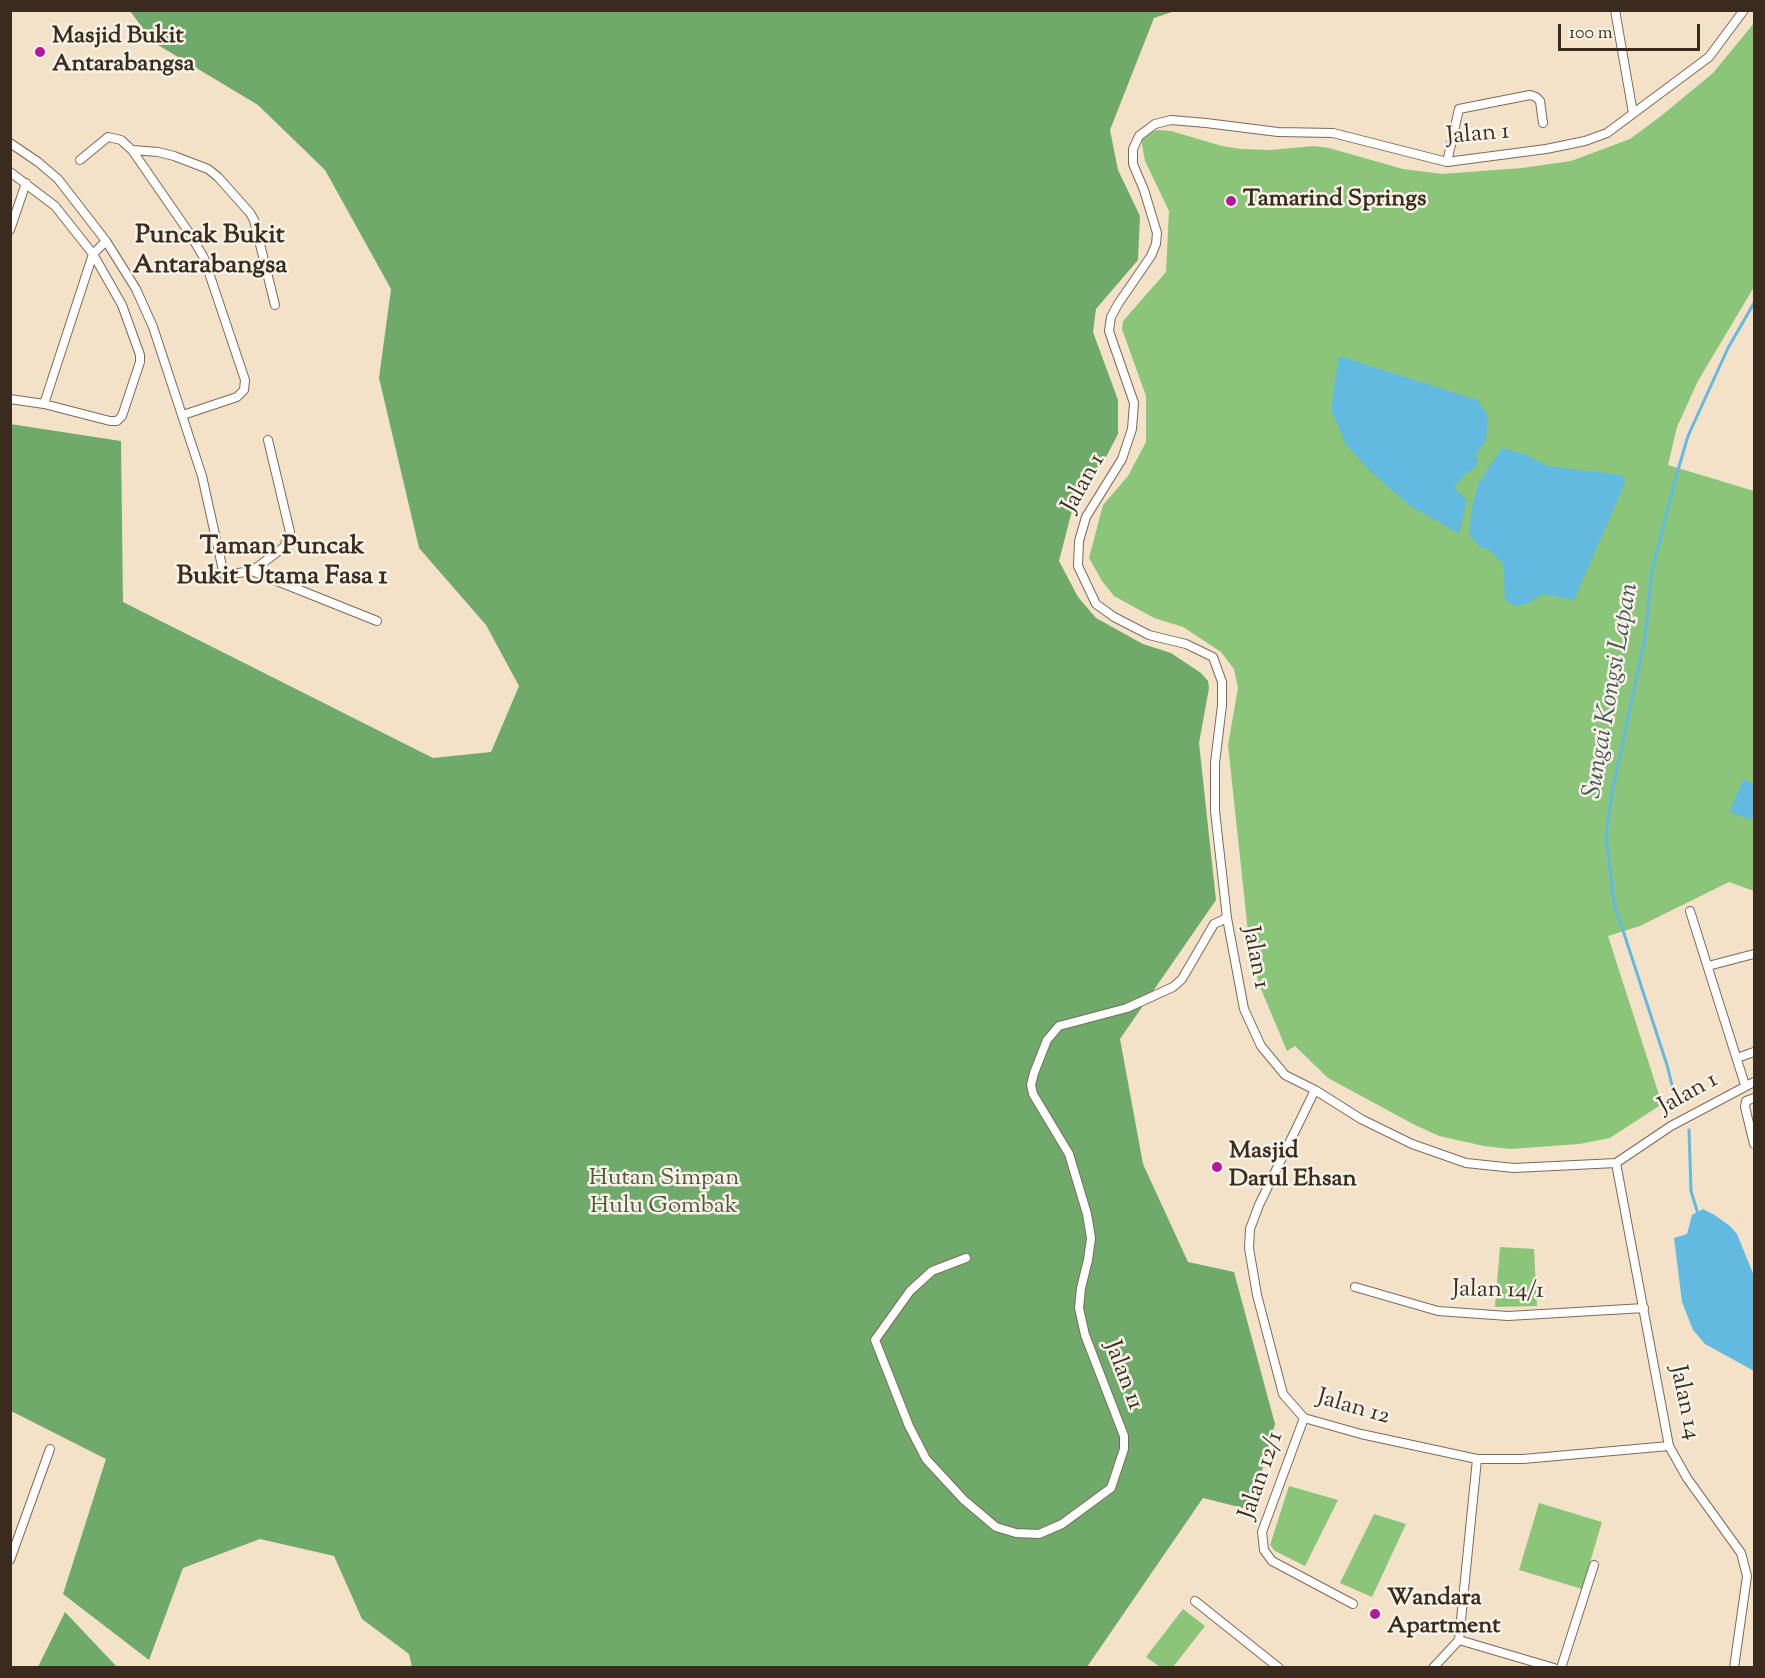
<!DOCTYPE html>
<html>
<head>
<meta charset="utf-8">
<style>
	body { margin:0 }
	#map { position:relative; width:1765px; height:1678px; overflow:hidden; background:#f4e2c8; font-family:"Sorts Mill Goudy",serif }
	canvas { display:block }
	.frame { position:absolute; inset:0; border:12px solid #3b2a1e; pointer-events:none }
	.scale { position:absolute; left:1558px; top:24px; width:142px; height:27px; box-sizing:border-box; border:3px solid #3b2a1e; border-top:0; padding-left:8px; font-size:18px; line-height:21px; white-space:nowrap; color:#3b2a1e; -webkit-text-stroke:4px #f7f3e8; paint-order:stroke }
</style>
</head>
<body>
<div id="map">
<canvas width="1765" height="1678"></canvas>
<div class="frame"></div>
<div class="scale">100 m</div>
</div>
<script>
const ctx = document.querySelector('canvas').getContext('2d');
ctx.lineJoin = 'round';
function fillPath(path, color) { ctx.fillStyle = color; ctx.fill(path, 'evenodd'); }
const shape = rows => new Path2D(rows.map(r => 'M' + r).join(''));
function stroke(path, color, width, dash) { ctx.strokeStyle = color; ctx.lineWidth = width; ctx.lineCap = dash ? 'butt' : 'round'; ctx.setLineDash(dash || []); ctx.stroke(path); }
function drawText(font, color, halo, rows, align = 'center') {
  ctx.font = font + ' "Sorts Mill Goudy",serif'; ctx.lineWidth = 5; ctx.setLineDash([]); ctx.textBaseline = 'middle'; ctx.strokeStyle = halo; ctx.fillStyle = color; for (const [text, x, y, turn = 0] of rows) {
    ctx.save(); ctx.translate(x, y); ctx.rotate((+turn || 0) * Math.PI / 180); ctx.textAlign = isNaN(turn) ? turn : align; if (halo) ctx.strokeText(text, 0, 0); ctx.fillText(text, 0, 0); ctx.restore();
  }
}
fillPath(shape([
	[1754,23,1754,287,1698,381,1677,427,1668,465,1754,491,1754,891,1729,882,1640,926,1608,936,1662,1104,1610,1138,1579,1144,1511,1149,1484,1146,1439,1136,1413,1124,1328,1078,1295,1046,1287,1051,1258,982,1253,946,1248,932,1228,745,1238,688,1234,669,1221,652,1183,627,1154,618,1114,596,1102,581,1089,558,1103,505,1128,476,1146,442,1146,396,1122,329,1123,321,1166,272,1169,211,1145,161,1141,139,1145,135,1158,130,1171,131,1222,146,1241,149,1271,150,1314,146,1329,148,1403,169,1442,174,1522,168,1571,161,1630,139,1661,116,1713,73],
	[1500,1247,1534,1249,1537,1306,1495,1307],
	[1289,1486,1338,1500,1305,1566,1275,1551,1270,1545],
	[1539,1503,1602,1522,1582,1589,1519,1570],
	[1374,1514,1406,1524,1372,1597,1340,1583],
	[1183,1609,1205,1626,1173,1667,1160,1667,1146,1657]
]), '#8bc57a');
fillPath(shape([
	[130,11,1175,11,1154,18,1110,130,1118,170,1140,216,1138,260,1096,309,1093,332,1118,400,1118,434,1105,459,1077,491,1059,561,1078,597,1096,618,1143,644,1171,653,1201,673,1208,681,1209,688,1199,743,1216,900,1120,1039,1143,1164,1188,1262,1234,1272,1275,1424,1251,1510,1203,1498,1087,1667,412,1667,409,1654,362,1619,334,1556,260,1539,183,1568,149,1660,63,1594,106,1459,11,1411,10,424,121,441,123,602,433,758,491,752,519,686,486,625,419,548,379,378,391,289,325,170,258,105,153,42],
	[65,1612,117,1667,38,1667]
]), '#70aa6a');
fillPath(shape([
	[1339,356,1477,400,1488,415,1486,440,1475,456,1478,459,1476,467,1465,474,1454,488,1467,500,1459,534,1409,505,1372,473,1346,445,1331,409],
	[1502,448,1527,455,1547,466,1622,475,1625,483,1574,600,1542,594,1529,603,1515,606,1505,600,1503,564,1489,550,1480,547,1469,534,1472,508,1478,484],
	[1743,779,1754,784,1754,811,1751,820,1730,812],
	[1703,1209,1716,1216,1730,1226,1737,1234,1754,1276,1754,1371,1705,1344,1693,1330,1682,1302,1674,1238,1687,1234,1692,1215]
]), '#63bae0');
stroke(shape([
	[1675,1097,1667,1065,1614,903,1606,837,1612,793,1645,639,1652,570,1678,470,1688,436,1728,348,1754,303],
	[1689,1130,1691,1191,1698,1214]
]), '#63bae0', 3);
const minor = shape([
	[1615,10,1633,113],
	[1744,10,1709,57,1607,133,1585,141,1546,149,1447,162,1333,133,1278,132,1206,123,1171,120,1155,124,1139,136,1133,149,1133,164,1144,190,1157,233,1156,244,1151,256,1118,304,1111,317,1109,331,1134,403,1132,429,1122,459,1086,517,1079,541,1078,566,1096,604,1114,617,1149,635,1186,644,1213,657,1222,682,1222,705,1215,763,1215,811,1227,918,1244,1009,1261,1046,1285,1075,1315,1090,1361,1119,1412,1144,1466,1163,1514,1168,1616,1163,1671,1126,1754,1082],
	[10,143,38,162,58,179,106,241,136,289,153,327,202,476,224,575,252,571,377,621],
	[132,150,158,152,174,156,208,169,218,177,250,213,254,220,275,305],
	[80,160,108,137,121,140,132,150,190,234,204,258,245,380,244,390,237,397,183,415],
	[1447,162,1459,109,1530,95,1536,97,1540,101,1543,123],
	[10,172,55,206,93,254,122,305,140,355,140,362,122,416,117,421,110,421,44,404,10,399],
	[10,230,26,183],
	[44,404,93,254,106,241],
	[252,571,284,547,290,532,268,440],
	[1690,911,1745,1085],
	[1708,966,1754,954],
	[1737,1058,1754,1052],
	[1315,1090,1259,1205,1250,1229,1249,1248,1257,1295,1283,1394,1304,1418,1361,1434,1477,1459,1523,1459,1669,1446],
	[1754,1098,1746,1101,1745,1107,1754,1144],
	[1616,1163,1669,1446,1687,1478,1741,1553,1747,1576,1734,1668],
	[966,1258,932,1271,910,1291,875,1340,909,1426,926,1459,964,1500,996,1527,1016,1533,1039,1534,1062,1524,1111,1488,1124,1449,1124,1436,1085,1335,1079,1308,1081,1288,1088,1260,1091,1238,1087,1214,1069,1154,1033,1094,1031,1085,1034,1073,1047,1040,1059,1026,1127,1008,1173,987,1182,979,1214,924,1227,918],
	[1355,1287,1438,1311,1508,1316,1644,1308],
	[1304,1418,1262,1532,1264,1550,1272,1561,1353,1604],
	[10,1560,50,1449],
	[1195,1601,1279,1668],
	[1459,1640,1554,1668],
	[1433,1668,1459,1640,1477,1459],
	[1561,1668,1594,1565]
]);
stroke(minor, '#7c6a5a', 10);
stroke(minor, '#fff', 8);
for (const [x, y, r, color] of [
	[40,52,6,"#b5179e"],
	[1231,201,6,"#b5179e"],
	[1217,1167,6,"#b5179e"],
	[1375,1614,6,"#b5179e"]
]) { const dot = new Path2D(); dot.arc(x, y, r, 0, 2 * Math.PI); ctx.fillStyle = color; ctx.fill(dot); stroke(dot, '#f7f3e8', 2); }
drawText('bold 24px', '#3b2a1e', '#f7f3e8', [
	["Masjid Bukit",52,38],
	["Antarabangsa",52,66],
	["Tamarind Springs",1243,201],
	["Masjid",1229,1153],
	["Darul Ehsan",1229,1181],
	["Wandara",1387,1600],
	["Apartment",1387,1628]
], 'left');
drawText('24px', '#3b2a1e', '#f7f3e8', [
	["Jalan 1",1478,136,-5],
	["Jalan 1",1085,484,-61],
	["Jalan 1",1254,958,79],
	["Jalan 1",1689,1095,-29],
	["Jalan 14/1",1498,1292,1],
	["Jalan 11",1122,1376,69],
	["Jalan 14",1683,1403,78],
	["Jalan 12",1353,1409,16],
	["Jalan 12/1",1263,1476,-71]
]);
drawText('24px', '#53583a', '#f7f3e8', [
	["Hutan Simpan",664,1180],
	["Hulu Gombak",664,1208]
]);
drawText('bold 26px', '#3b2a1e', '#f7f3e8', [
	["Puncak Bukit",210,238],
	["Antarabangsa",210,268],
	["Taman Puncak",282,549],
	["Bukit Utama Fasa 1",282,579]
]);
drawText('italic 26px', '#475558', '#f7f3e8', [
	["Sungai Kongsi Lapan",1613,691,-80]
]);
</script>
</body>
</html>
